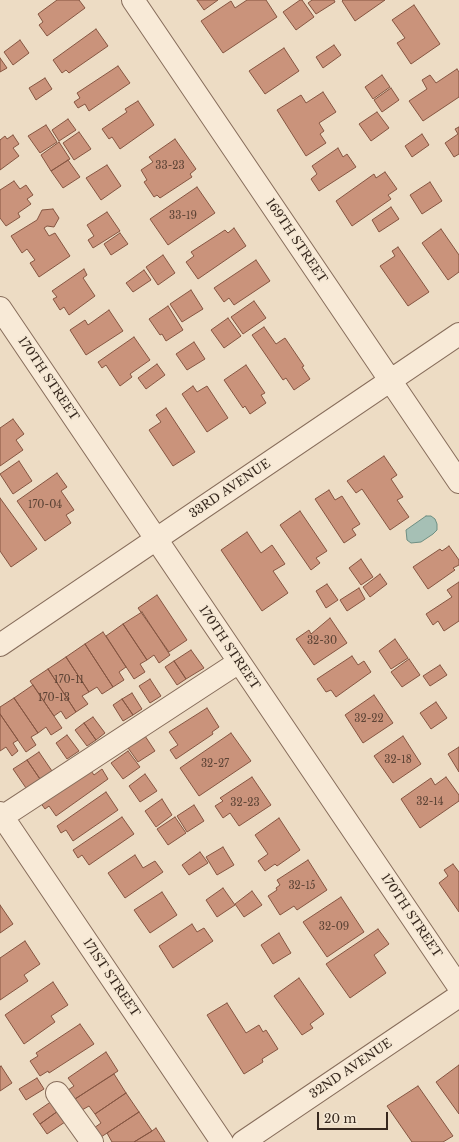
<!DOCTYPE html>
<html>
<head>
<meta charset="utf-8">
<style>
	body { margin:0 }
	#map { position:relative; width:459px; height:1142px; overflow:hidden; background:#eddcc4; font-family:"Libre Baskerville",serif }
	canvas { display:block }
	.scale { position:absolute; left:317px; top:1112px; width:71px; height:18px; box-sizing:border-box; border:2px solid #37281e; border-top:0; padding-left:5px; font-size:12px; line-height:14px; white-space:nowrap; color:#37281e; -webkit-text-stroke:3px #f4e7d3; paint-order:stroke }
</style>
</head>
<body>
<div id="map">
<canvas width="459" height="1142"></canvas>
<div class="scale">20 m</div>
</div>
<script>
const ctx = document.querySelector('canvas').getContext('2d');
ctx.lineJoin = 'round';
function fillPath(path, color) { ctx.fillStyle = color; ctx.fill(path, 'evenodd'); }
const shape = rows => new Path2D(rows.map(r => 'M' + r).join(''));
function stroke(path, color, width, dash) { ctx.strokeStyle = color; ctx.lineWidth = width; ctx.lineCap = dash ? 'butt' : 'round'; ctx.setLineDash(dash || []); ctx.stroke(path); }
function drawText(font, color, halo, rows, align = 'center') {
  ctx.font = font + ' "Libre Baskerville",serif'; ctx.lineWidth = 3; ctx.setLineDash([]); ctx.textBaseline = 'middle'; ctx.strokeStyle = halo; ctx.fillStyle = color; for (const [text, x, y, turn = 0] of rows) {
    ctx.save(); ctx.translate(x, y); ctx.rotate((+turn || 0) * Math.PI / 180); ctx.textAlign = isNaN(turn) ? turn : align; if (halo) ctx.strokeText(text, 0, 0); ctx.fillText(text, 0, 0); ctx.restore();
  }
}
const water = shape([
	[426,516,431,516,435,519,437,524,437,530,433,534,421,542,411,543,407,540,406,530,426,516]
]);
fillPath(water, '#a6c0b5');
stroke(water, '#6d8e82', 1);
const building = shape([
	[57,0,79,0,85,8,47,36,39,25,43,22,38,14,57,0],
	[197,0,218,0,204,10,197,0],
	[247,0,266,0,277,17,223,53,201,21,231,1,235,8,247,0],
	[300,0,302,0,314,17,296,30,283,12,300,0],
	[312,0,334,0,335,2,316,14,308,3,312,0],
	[343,0,385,0,355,21,342,1,343,0],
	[414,5,440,44,411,64,397,43,405,38,392,20,414,5],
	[96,29,108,46,69,73,66,70,62,73,53,60,96,29],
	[20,40,29,53,13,65,4,52,20,40],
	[334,45,341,55,323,68,316,57,334,45],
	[284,48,299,71,265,94,249,71,284,48],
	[0,58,7,68,0,72,0,58],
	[118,66,130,83,89,111,85,104,78,108,74,102,80,98,77,93,118,66],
	[457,69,459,72,459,97,423,121,409,101,427,89,422,80,430,75,436,83,457,69],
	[382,75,390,87,373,99,365,87,382,75],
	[45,78,52,89,36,100,29,88,45,78],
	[391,88,399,100,382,112,374,100,391,88],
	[323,92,336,112,319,123,324,131,320,134,326,143,306,156,277,110,301,95,306,103,323,92],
	[138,101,154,125,120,149,112,137,109,139,102,129,127,112,125,109,138,101],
	[377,112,389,128,371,141,359,124,377,112],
	[68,119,76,130,59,141,52,130,68,119],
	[46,125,57,142,40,153,28,136,46,125],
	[459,127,459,154,454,157,445,143,458,134,455,129,459,127],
	[79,132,91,149,74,160,63,143,79,132],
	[422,134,429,145,412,157,405,146,422,134],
	[13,135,19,144,13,148,19,156,0,170,0,140,5,136,7,139,13,135],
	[175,139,196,169,190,174,192,177,160,198,157,195,154,197,144,182,147,180,141,170,153,162,149,157,175,139],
	[59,142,70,159,51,171,41,155,59,142],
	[338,148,343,157,347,154,356,167,319,191,311,179,317,174,312,166,338,148],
	[68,160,80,177,63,188,51,171,68,160],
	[107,165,121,186,101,200,86,178,107,165],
	[385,172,397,189,388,195,391,199,352,226,336,201,374,174,376,178,385,172],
	[14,181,20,189,26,185,33,195,27,199,31,204,18,213,20,217,6,226,0,218,0,190,14,181],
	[430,182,442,201,422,214,410,195,430,182],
	[197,187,215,213,168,245,150,219,197,187],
	[391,207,399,219,379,232,372,220,391,207],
	[53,209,59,218,54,227,47,226,44,228,49,236,55,233,70,256,39,277,30,263,35,260,27,249,22,253,11,236,37,220,42,210,53,209],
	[107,212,120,231,93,248,88,240,94,236,87,225,107,212],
	[234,228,246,246,198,279,186,262,194,256,191,252,225,230,228,233,234,228],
	[441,229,459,255,459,272,448,280,422,243,441,229],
	[120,233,128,244,111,255,104,244,120,233],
	[398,247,429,292,408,306,380,266,395,256,392,251,398,247],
	[163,255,175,273,158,285,146,267,163,255],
	[256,260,270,281,234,305,229,298,224,302,214,288,256,260],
	[84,269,87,275,83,278,95,296,69,315,64,307,60,310,53,299,57,297,52,291,84,269],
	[144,270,151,280,133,292,126,283,144,270],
	[191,290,203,309,182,322,170,304,191,290],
	[254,301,266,318,243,334,231,317,254,301],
	[168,306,183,330,166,341,162,334,160,335,149,319,168,306],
	[109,310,123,331,86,355,70,330,85,320,88,325,109,310],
	[228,318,241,336,224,348,211,330,228,318],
	[264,327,276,344,285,338,304,366,302,367,310,379,294,390,286,378,283,380,252,335,264,327],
	[134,337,150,360,130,374,132,377,120,386,106,365,102,368,98,362,134,337],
	[194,342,205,359,187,370,176,354,194,342],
	[157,364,165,375,146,389,138,378,157,364],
	[246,365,265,393,261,395,266,403,250,414,245,406,243,408,224,380,246,365],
	[193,386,197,392,207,386,228,418,207,432,182,394,193,386],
	[166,408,195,452,173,466,149,430,161,422,156,415,166,408],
	[13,419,24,434,16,440,23,450,0,466,0,428,13,419],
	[384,456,397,475,391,479,403,497,397,500,409,517,390,530,362,489,356,493,347,481,384,456],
	[19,461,32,481,13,494,0,474,19,461],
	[57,473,67,487,61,491,74,510,66,515,71,523,45,541,17,501,57,473],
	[329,490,335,500,342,496,360,524,352,529,356,535,344,543,315,499,329,490],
	[0,498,37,549,11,567,0,551,0,498],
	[300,511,327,551,316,558,320,563,311,570,280,525,300,511],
	[247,532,261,553,272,545,285,564,273,571,288,593,262,611,221,550,247,532],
	[449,546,459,560,459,565,453,568,455,570,428,589,413,567,440,549,442,551,449,546],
	[361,559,373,577,361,585,349,568,361,559],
	[380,574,387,584,370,597,363,587,380,574],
	[459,582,459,621,444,631,438,621,433,625,426,614,452,597,447,590,459,582],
	[327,584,338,600,326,608,316,591,327,584],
	[359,588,365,599,347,611,340,600,359,588],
	[157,595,187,640,169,652,138,608,157,595],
	[142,612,170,655,159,663,154,655,147,660,123,624,142,612],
	[330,618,347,643,314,665,296,639,309,630,311,634,330,618],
	[123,624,147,660,140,664,145,672,134,679,106,636,123,624],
	[103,632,126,667,119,672,124,680,113,687,85,644,103,632],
	[395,639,408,658,391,669,379,651,395,639],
	[85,644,113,687,102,694,97,687,89,692,66,657,85,644],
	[191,650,204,668,186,679,174,661,191,650],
	[352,656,358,665,364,661,371,672,336,697,331,690,326,692,317,679,352,656],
	[66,657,89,692,82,696,88,704,76,712,48,669,66,657],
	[409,659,420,675,402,687,391,672,409,659],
	[174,661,186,679,177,685,165,667,174,661],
	[440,665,447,675,430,686,423,676,440,665],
	[48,669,76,712,66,719,61,711,54,716,30,681,48,669],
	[150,679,161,696,150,703,139,686,150,679],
	[33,685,62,728,51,735,46,727,38,733,14,698,33,685],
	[132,693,142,709,133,715,122,699,132,693],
	[374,695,393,723,363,743,345,715,374,695],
	[14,698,38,733,31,737,36,745,26,752,0,714,0,707,14,698],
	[122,699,133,715,123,721,113,705,122,699],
	[436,702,447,718,431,729,420,713,436,702],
	[207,708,219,727,212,732,213,734,176,759,170,750,178,745,169,732,207,708],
	[0,714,18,740,13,743,18,751,12,756,6,747,0,751,0,714],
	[93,717,105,733,96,740,84,723,93,717],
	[84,723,96,740,87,746,75,730,84,723],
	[143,733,155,751,138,762,126,745,143,733],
	[231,733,251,761,199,796,180,768,231,733],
	[67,735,79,751,67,759,56,743,67,735],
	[403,736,421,764,393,783,374,756,403,736],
	[459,747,459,772,448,754,459,747],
	[128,751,140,767,123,779,111,763,128,751],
	[39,752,52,771,40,779,27,760,39,752],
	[27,760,40,779,26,788,13,769,27,760],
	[89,768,94,775,102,769,108,779,56,816,49,806,45,809,40,802,89,768],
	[145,774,157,791,140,802,129,786,145,774],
	[252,777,271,805,239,826,230,813,223,818,215,806,223,801,220,798,252,777],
	[446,777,459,795,459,801,420,828,401,799,431,778,435,785,446,777],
	[106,792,118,810,73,841,66,830,61,833,57,826,106,792],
	[162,799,172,815,156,827,145,811,162,799],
	[194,805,204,821,187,832,177,816,194,805],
	[122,817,134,834,89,865,82,855,78,858,73,850,122,817],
	[175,817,186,833,168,845,157,829,175,817],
	[279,818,300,850,277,866,275,864,265,871,258,861,268,854,255,835,279,818],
	[223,847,234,865,217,875,206,857,223,847],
	[200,852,208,863,189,875,182,865,200,852],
	[135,855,143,868,155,861,163,872,125,898,108,873,135,855],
	[308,860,327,890,297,910,294,906,280,915,268,896,277,890,276,888,280,885,277,880,308,860],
	[453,864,459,872,459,912,439,883,448,876,444,870,453,864],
	[223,888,235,905,217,917,206,900,223,888],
	[252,891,262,905,244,917,235,904,252,891],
	[162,892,177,915,150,933,134,910,162,892],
	[341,897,364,932,327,957,303,922,341,897],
	[0,905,13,924,0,933,0,905],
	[192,924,197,932,204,928,213,941,173,968,159,946,192,924],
	[378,929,389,944,374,955,386,973,350,998,326,964,378,929],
	[279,933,291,953,273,964,261,945,279,933],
	[25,941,40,964,24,975,28,981,0,1000,0,958,25,941],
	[299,978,324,1014,310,1024,313,1028,302,1035,274,996,299,978],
	[53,982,68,1005,51,1016,55,1022,24,1044,5,1015,53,982],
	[227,1003,246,1033,259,1025,263,1032,266,1030,278,1049,262,1059,263,1062,244,1074,207,1015,227,1003],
	[80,1024,94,1044,49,1073,48,1071,40,1076,30,1061,38,1056,36,1053,80,1024],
	[106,1052,118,1071,75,1099,68,1090,74,1086,68,1078,106,1052],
	[459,1065,459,1114,436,1082,459,1065],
	[1,1066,12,1083,0,1091,0,1067,1,1066],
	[114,1074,126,1093,95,1114,89,1106,82,1110,75,1099,114,1074],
	[37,1078,44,1089,26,1100,19,1089,37,1078],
	[418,1086,453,1136,443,1142,412,1142,387,1106,418,1086],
	[126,1093,139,1112,101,1137,94,1128,101,1123,95,1114,126,1093],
	[52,1101,58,1111,40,1124,33,1114,52,1101],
	[58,1111,65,1122,47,1134,40,1124,58,1111],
	[139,1112,152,1131,134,1142,112,1142,107,1133,139,1112],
	[156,1128,165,1142,134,1142,152,1131,156,1128]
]);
fillPath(building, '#ca937b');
stroke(building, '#855541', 1);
const minor = shape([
	[133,0,459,482],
	[0,308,459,987],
	[0,645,459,334],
	[0,813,222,1142],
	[2,817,239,662],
	[57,1093,92,1142],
	[243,1142,459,996]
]);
stroke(minor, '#876d5b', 24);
stroke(minor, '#f8ead7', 22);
drawText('10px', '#5c4335', null, [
	["33-23",170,166],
	["33-19",183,216],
	["170-04",45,505],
	["32-30",322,641],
	["170-11",69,680],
	["170-13",54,698],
	["32-22",369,719],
	["32-18",398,760],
	["32-27",215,764],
	["32-14",430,802],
	["32-23",245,803],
	["32-15",302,886],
	["32-09",334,927]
]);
drawText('12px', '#37281e', '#f4e7d3', [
	["169TH STREET",296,241,56],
	["170TH STREET",48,379,56],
	["33RD AVENUE",230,489,-34],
	["170TH STREET",229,648,56],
	["170TH STREET",411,916,56],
	["171ST STREET",111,978,56],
	["32ND AVENUE",351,1069,-34]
]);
</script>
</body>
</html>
